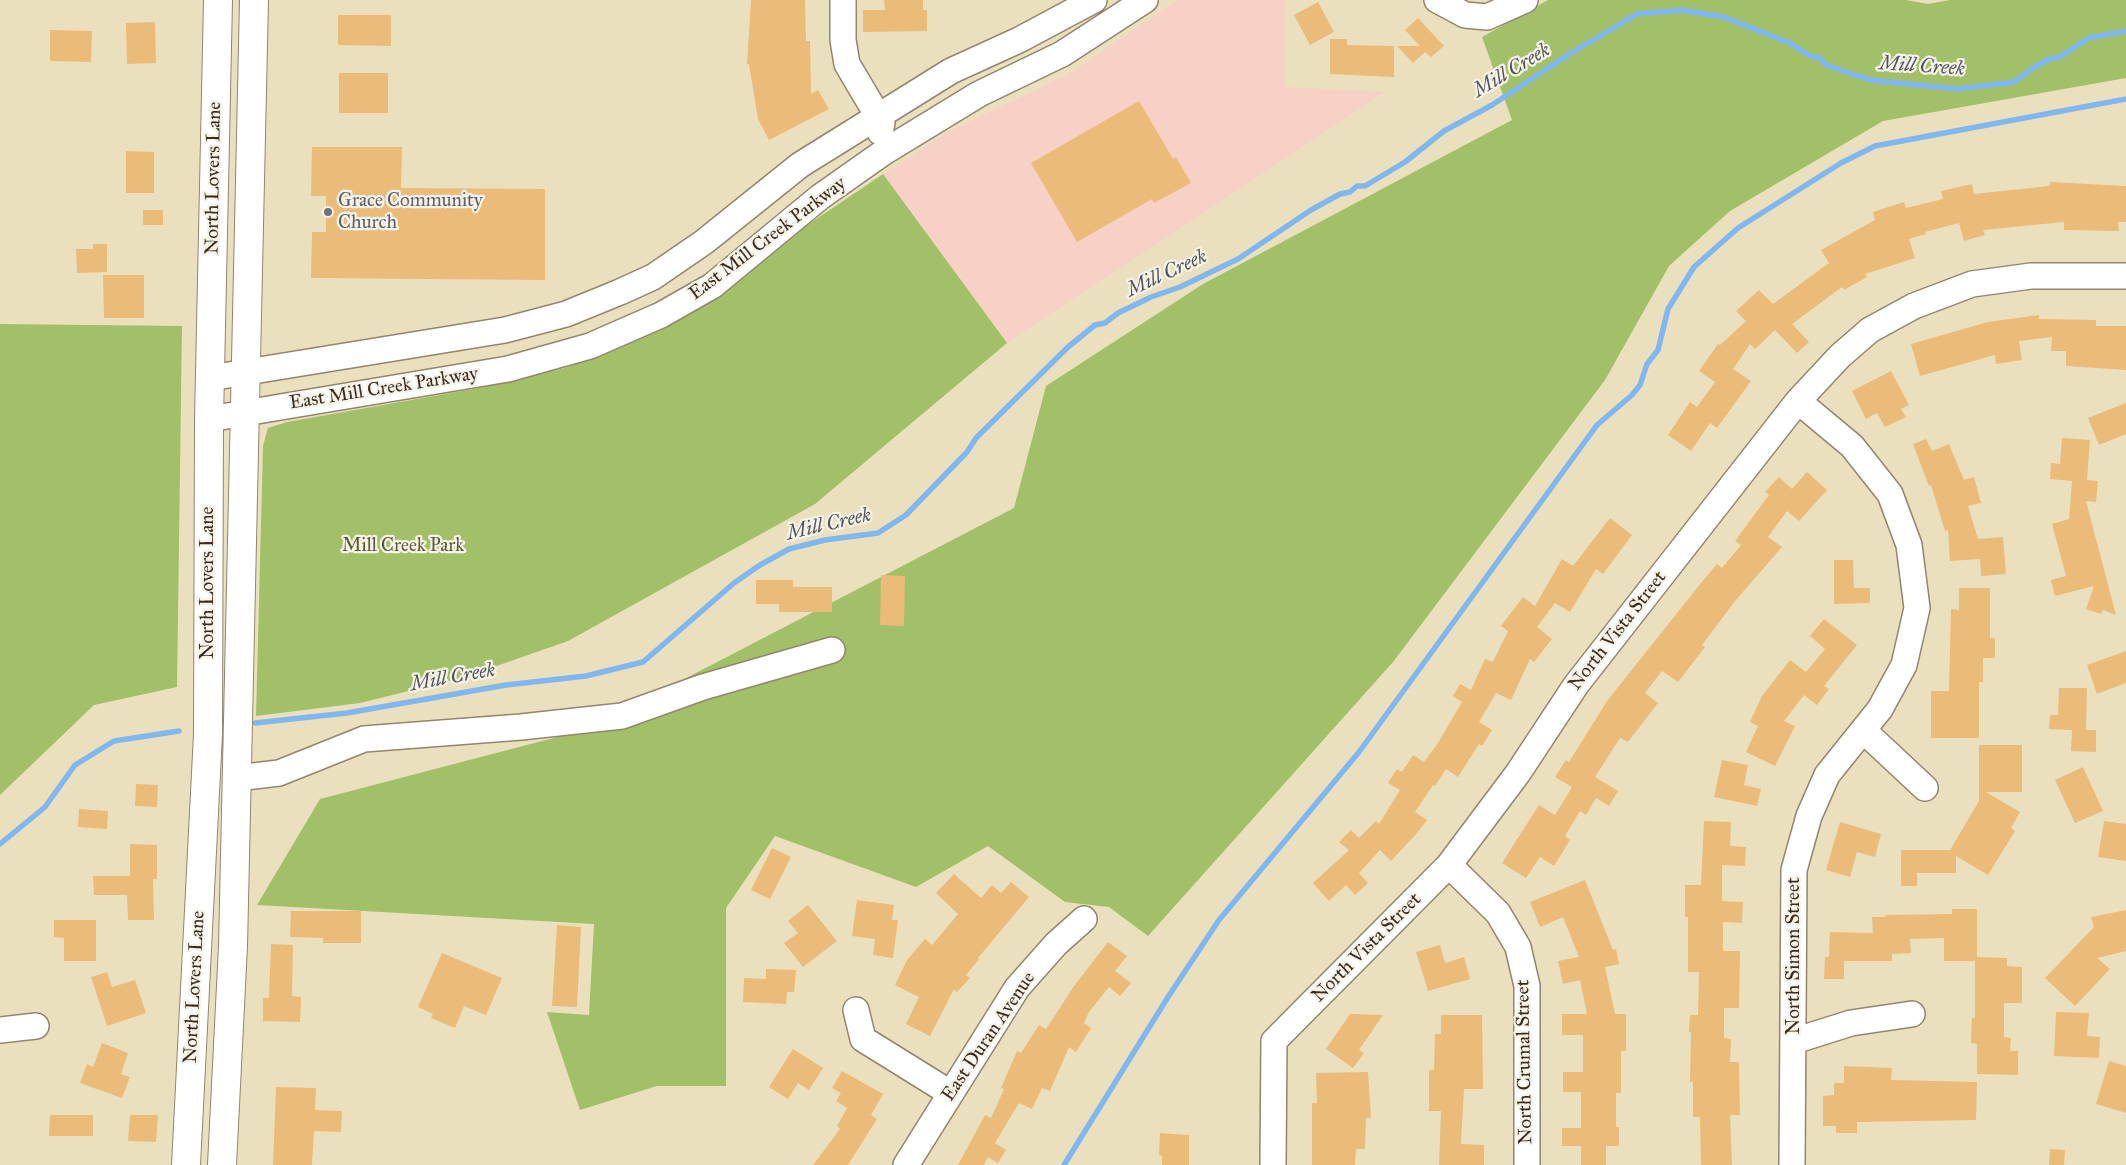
<!DOCTYPE html>
<html>
<head>
<meta charset="utf-8">
<style>
	body { margin:0 }
	canvas { display:block; background:#ebe0be }
</style>
</head>
<body>
<canvas width="2126" height="1165"></canvas>
<script>
const ctx = document.querySelector('canvas').getContext('2d');
ctx.lineJoin = 'round';
function fillPath(path, color) { ctx.fillStyle = color; ctx.fill(path, 'evenodd'); }
const shape = rows => new Path2D(rows.map(r => 'M' + r).join(''));
function stroke(path, color, width, dash) { ctx.strokeStyle = color; ctx.lineWidth = width; ctx.lineCap = dash ? 'butt' : 'round'; ctx.setLineDash(dash || []); ctx.stroke(path); }
function drawText(font, color, halo, rows, align = 'center') {
  ctx.font = font + ' "IM FELL Great Primer",serif'; ctx.lineWidth = 4.5; ctx.setLineDash([]); ctx.textBaseline = 'middle'; ctx.strokeStyle = halo; ctx.fillStyle = color; for (const [text, x, y, turn = 0] of rows) {
    ctx.save(); ctx.translate(x, y); ctx.rotate((+turn || 0) * Math.PI / 180); ctx.textAlign = isNaN(turn) ? turn : align; if (halo) ctx.strokeText(text, 0, 0); ctx.fillText(text, 0, 0); ctx.restore();
  }
}
fillPath(shape([
	[1178,0,1285,0,1285,87,1385,92,1007,343,883,174,950,131,1069,74]
]), '#f7d1c6');
fillPath(shape([
	[1548,0,1906,0,1928,4,1950,0,2126,0,2126,78,1883,121,1730,211,1669,266,1605,380,1393,662,1148,936,1109,907,1065,902,988,846,916,887,775,836,726,908,726,1086,657,1086,580,1110,547,1012,589,1015,594,924,257,905,320,799,588,729,1014,508,1046,386,1203,284,1512,120,1482,37],
	[883,174,1007,343,815,504,568,641,465,677,360,703,256,716,263,446,268,428,287,422,479,388,565,368,620,348,681,318,794,234],
	[0,324,182,326,177,687,94,705,0,795]
]), '#a1c068');
stroke(shape([
	[255,723,347,713,506,685,586,676,643,662,734,583,760,565,789,549,825,540,878,533,906,515,967,452,976,438,1068,347,1095,325,1105,323,1118,313,1151,297,1180,287,1238,259,1311,210,1340,194,1350,192,1357,186,1365,186,1405,162,1444,131,1492,105,1571,53,1637,14,1682,10,1724,17,1790,43,1810,56,1820,58,1826,65,1870,80,1958,89,2014,82,2035,67,2051,58,2058,58,2089,38,2126,31],
	[0,844,45,807,75,765,114,741,179,731],
	[1064,1165,1168,997,1219,920,1359,752,1597,425,1632,395,1640,385,1647,364,1658,350,1668,309,1694,267,1738,228,1841,163,1875,146,2126,99]
]), '#80b7ef', 5.5);
fillPath(shape([
	[751,0,805,0,806,41,810,41,811,94,818,90,829,109,769,140,758,119,749,64,747,64],
	[884,0,923,0,923,10,927,10,927,31,863,32,863,10,885,10],
	[1318,2,1334,32,1310,45,1294,15],
	[338,15,391,15,391,46,338,45],
	[1418,18,1444,46,1431,57,1425,52,1413,63,1397,46,1420,46,1405,30],
	[155,22,156,63,127,64,126,23],
	[50,30,92,31,91,62,50,61],
	[1330,39,1347,39,1347,45,1394,46,1394,77,1330,74],
	[339,73,388,73,388,113,339,113],
	[1139,101,1173,159,1176,157,1191,183,1154,203,1152,199,1077,242,1031,163],
	[312,147,402,147,401,188,545,189,545,280,311,278,312,232,326,232,326,196,311,196],
	[126,151,154,152,154,193,126,193],
	[2050,182,2126,186,2126,222,2118,222,2119,231,2064,230,2064,222,1983,230,1985,235,1964,241,1959,223,1925,232,1926,234,1909,239,1915,258,1865,274,1867,277,1844,290,1842,287,1792,324,1809,342,1797,353,1775,330,1755,349,1750,344,1733,369,1751,381,1717,428,1710,423,1691,451,1668,435,1690,402,1697,407,1715,382,1699,371,1718,344,1720,345,1746,321,1736,311,1759,290,1773,304,1829,263,1821,250,1875,220,1873,212,1904,202,1906,208,1943,199,1941,191,1972,184,1974,194,2049,186],
	[143,210,163,210,163,225,143,225],
	[93,244,107,244,107,272,77,273,76,249,93,249],
	[103,275,144,275,144,318,104,318],
	[2039,315,2039,319,2096,320,2096,326,2126,326,2126,370,2066,366,2066,351,2051,351,2052,337,2019,341,2022,360,1996,364,1995,355,1920,376,1911,344,1988,322],
	[1891,371,1909,405,1901,409,1906,417,1885,427,1877,413,1866,419,1852,391],
	[2126,403,2126,434,2099,445,2088,418],
	[2062,438,2090,440,2087,480,2098,481,2096,502,2086,501,2116,615,2103,610,2101,614,2086,609,2094,586,2055,596,2051,580,2066,576,2052,524,2069,519,2072,481,2050,479,2051,463,2060,464],
	[1926,439,1932,451,1949,444,1964,480,1974,477,1981,503,1968,506,1978,539,2003,537,2006,574,1981,576,1980,559,1950,561,1948,530,1945,531,1931,485,1929,486,1913,444],
	[1807,472,1827,490,1799,521,1787,511,1768,537,1782,547,1735,601,1702,645,1705,647,1678,682,1662,671,1645,693,1658,703,1628,742,1620,738,1595,777,1618,791,1609,806,1596,798,1586,815,1580,811,1565,836,1570,840,1554,866,1540,857,1526,878,1502,863,1539,805,1555,815,1572,787,1555,777,1566,760,1569,762,1607,701,1701,583,1717,564,1722,568,1741,545,1735,541,1769,495,1765,492,1779,477,1792,489],
	[1610,518,1632,535,1603,574,1596,569,1570,612,1555,603,1537,627,1552,639,1534,662,1530,659,1511,700,1496,693,1479,722,1492,730,1482,746,1479,744,1458,777,1446,769,1435,786,1433,785,1415,812,1427,820,1418,832,1391,861,1380,850,1359,873,1368,883,1355,895,1346,885,1329,901,1313,883,1349,850,1339,842,1351,830,1359,838,1376,821,1379,824,1400,790,1388,783,1397,769,1402,772,1413,755,1424,762,1438,743,1462,702,1453,696,1460,684,1471,690,1485,659,1493,662,1508,631,1501,626,1523,597,1535,606,1562,559,1573,566],
	[1834,560,1853,560,1854,588,1870,588,1870,603,1834,604],
	[881,575,905,576,904,626,880,625],
	[756,580,793,580,793,587,832,587,832,612,779,612,779,604,756,604],
	[1959,588,1990,588,1990,638,1995,638,1995,658,1983,658,1983,682,1979,682,1979,738,1931,738,1931,691,1949,691,1951,609,1959,610],
	[1824,619,1857,645,1824,686,1829,689,1817,705,1804,695,1784,721,1795,726,1775,766,1746,752,1758,726,1750,722,1762,696,1790,660,1806,672,1825,649,1810,636],
	[2126,651,2126,683,2097,694,2087,665],
	[2059,688,2087,688,2086,730,2096,730,2096,752,2071,751,2072,730,2049,729,2050,715,2058,715],
	[1979,745,2022,745,2022,792,1986,792,2020,812,2011,828,2015,831,1988,875,1956,856,1956,873,1917,873,1917,886,1901,886,1901,850,1950,850,1979,801],
	[1722,760,1748,765,1744,785,1761,789,1757,806,1714,797],
	[2083,767,2103,811,2075,823,2055,780],
	[136,784,158,785,157,807,135,806],
	[79,809,108,811,107,829,78,827],
	[1704,821,1731,822,1730,846,1746,847,1745,866,1722,865,1722,901,1743,902,1742,923,1723,922,1723,951,1740,951,1739,1008,1724,1008,1724,1038,1731,1039,1730,1062,1739,1062,1740,1115,1730,1115,1732,1165,1701,1165,1700,1117,1693,1117,1693,1082,1690,1082,1691,1032,1689,1032,1690,1015,1698,1015,1699,972,1688,972,1688,917,1685,917,1685,885,1701,885],
	[2104,821,2126,824,2126,861,2098,857],
	[1840,822,1881,834,1875,857,1857,852,1850,877,1826,870],
	[130,844,157,845,157,879,153,879,154,920,128,920,127,895,94,895,93,876,130,876],
	[772,848,791,857,770,899,751,890],
	[954,874,981,898,992,885,1001,893,1011,882,1029,897,978,958,979,959,966,975,970,978,957,992,954,989,930,1036,906,1024,919,997,895,985,907,960,925,939,932,945,958,914,936,893],
	[1585,880,1613,950,1616,949,1619,964,1605,967,1615,1014,1626,1014,1626,1051,1621,1051,1621,1093,1616,1093,1616,1127,1619,1127,1619,1146,1606,1146,1606,1165,1581,1165,1581,1146,1562,1146,1562,1128,1581,1128,1581,1092,1563,1092,1563,1072,1583,1072,1583,1035,1562,1035,1562,1014,1587,1014,1580,980,1563,984,1558,961,1579,957,1563,917,1540,927,1530,902],
	[857,900,894,905,892,920,898,920,893,958,873,955,875,939,852,936],
	[808,905,837,941,803,967,784,943,798,933,788,921],
	[1952,909,1977,909,1977,957,2007,958,2007,966,2022,967,2022,1003,2004,1003,2004,1037,2011,1038,2010,1051,2018,1051,2018,1075,1977,1074,1977,1044,1971,1043,1972,1018,1975,1018,1975,961,1944,961,1944,938,1910,939,1911,953,1892,954,1892,961,1844,961,1844,979,1824,979,1825,957,1829,957,1830,932,1873,933,1872,917,1885,917,1885,915,1952,914],
	[2126,910,2126,951,2097,958,2110,969,2075,1006,2045,978,2094,927,2091,917],
	[291,911,361,911,361,943,323,943,323,938,290,937],
	[54,920,96,920,96,961,64,961,64,938,54,937],
	[557,925,581,927,577,1007,552,1006],
	[1108,942,1127,956,1115,971,1131,983,1120,996,1109,987,1089,1012,1084,1023,1091,1028,1076,1052,1069,1047,1050,1091,1042,1088,1032,1109,1019,1103,995,1143,1006,1150,998,1163,988,1157,984,1165,958,1165,985,1115,991,1118,1004,1089,1001,1088,1017,1051,1021,1053,1039,1025,1046,1029,1074,986],
	[271,944,293,945,292,996,301,997,300,1022,263,1021,263,998,269,998],
	[1440,945,1445,963,1464,957,1470,979,1428,991,1416,952],
	[442,953,502,978,486,1015,464,1006,455,1028,431,1018,433,1014,418,1007],
	[766,969,796,970,794,992,787,992,786,1004,743,1002,744,978,766,979],
	[107,972,112,987,135,980,146,1013,107,1026,91,977],
	[2056,1012,2089,1013,2087,1036,2100,1037,2099,1058,2054,1056],
	[1350,1014,1383,1015,1359,1050,1364,1053,1353,1068,1326,1049],
	[1441,1015,1482,1015,1483,1089,1464,1089,1461,1144,1484,1145,1484,1165,1439,1165,1441,1111,1429,1111,1429,1070,1434,1070,1435,1034,1441,1034],
	[102,1043,128,1053,121,1074,130,1077,122,1098,80,1083,87,1064,93,1067],
	[793,1049,823,1068,809,1090,798,1083,788,1099,769,1087],
	[2109,1061,2126,1066,2126,1113,2096,1104],
	[1844,1066,1892,1068,1891,1080,1977,1082,1976,1120,1857,1122,1857,1133,1836,1133,1836,1126,1823,1126,1823,1096,1834,1095,1834,1083,1844,1083],
	[842,1071,883,1094,871,1115,877,1119,848,1165,813,1165,840,1129,837,1126,847,1108,836,1101,841,1093,832,1088],
	[1368,1072,1371,1118,1366,1118,1365,1149,1356,1149,1355,1165,1312,1165,1312,1103,1317,1103,1316,1073],
	[276,1087,316,1088,315,1110,342,1111,341,1132,314,1131,312,1165,273,1165],
	[50,1115,93,1115,93,1136,49,1136],
	[130,1115,158,1115,156,1142,128,1141],
	[1160,1133,1189,1135,1189,1165,1162,1165,1162,1156,1159,1155],
	[2050,1149,2065,1150,2064,1165,2049,1165]
]), '#ebbb7a');
const minor = shape([
	[843,0,843,40,847,64,882,123,880,132],
	[1437,0,1465,15,1487,17,1525,0],
	[210,378,505,330,566,314,620,292,653,277,704,242,800,165,951,71,1019,40,1094,0],
	[209,419,508,369,590,346,661,315,712,286,820,197,884,152,979,94,1062,54,1145,0],
	[1864,731,1925,788],
	[237,778,279,773,364,739,521,727,622,716,703,687,832,650],
	[1449,865,1498,913,1518,947,1527,986,1527,1165],
	[856,1010,863,1039,950,1093],
	[0,1030,36,1026],
	[1794,1041,1851,1023,1912,1014],
	[906,1165,1017,988,1056,944,1084,919],
	[1273,1165,1274,1041,1449,865,1518,773,1576,685,1798,401,1840,356,1870,330,1914,306,1972,284,2031,276,2126,276],
	[1792,1165,1794,870,1809,816,1827,775,1880,709,1904,665,1917,608,1909,545,1890,494,1852,446,1798,401]
]);
const major = shape([
	[186,1165,208,734,209,419,218,0],
	[222,1165,233,946,254,0]
]);
stroke(minor, '#93856e', 28);
stroke(major, '#93856e', 30);
stroke(minor, '#fff', 25);
stroke(major, '#fff', 28);
for (const [x, y, r, color] of [
	[328,212,5,"#6b7280"]
]) { const dot = new Path2D(); dot.arc(x, y, r, 0, 2 * Math.PI); ctx.fillStyle = color; ctx.fill(dot); stroke(dot, '#f7f3e8', 2); }
drawText('19px', '#3b2a1e', '#f7f3e8', [
	["North Lovers Lane",214,178,-89],
	["East Mill Creek Parkway",768,239,-37],
	["East Mill Creek Parkway",384,389,-9],
	["North Lovers Lane",208,583,-90],
	["North Vista Street",1618,631,-52],
	["North Vista Street",1367,948,-45],
	["North Simon Street",1794,956,-90],
	["North Lovers Lane",195,987,-87],
	["East Duran Avenue",989,1037,-56],
	["North Crumal Street",1525,1062,-91]
]);
drawText('19px', '#5b616d', '#f7f3e8', [
	["Grace Community",338,201],
	["Church",338,223]
], 'left');
drawText('19px', '#5a5734', '#f7f3e8', [
	["Mill Creek Park",403,546]
]);
drawText('italic 20px', '#50545d', '#f7f3e8', [
	["Mill Creek",1922,67,4],
	["Mill Creek",1512,71,-31],
	["Mill Creek",1167,274,-25],
	["Mill Creek",829,525,-13],
	["Mill Creek",453,678,-10]
]);
</script>
</body>
</html>
